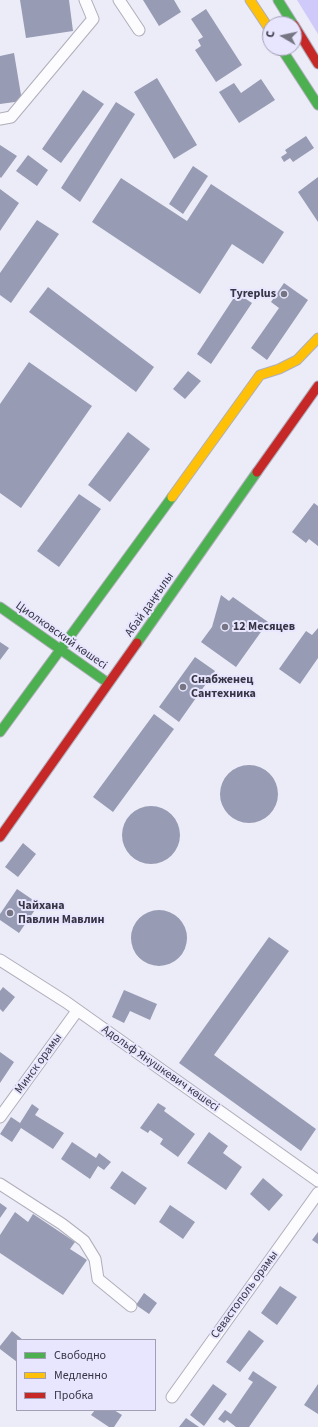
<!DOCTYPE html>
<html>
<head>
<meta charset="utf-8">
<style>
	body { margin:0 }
	#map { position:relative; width:318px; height:1427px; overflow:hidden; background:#ececf8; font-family:"Source Sans 3",sans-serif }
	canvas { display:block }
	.legend { position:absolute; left:16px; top:1339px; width:140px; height:72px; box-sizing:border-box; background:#e8e6fe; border:1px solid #a19fb4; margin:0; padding:5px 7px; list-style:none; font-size:12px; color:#373545 }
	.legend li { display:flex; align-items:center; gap:8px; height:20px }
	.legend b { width:20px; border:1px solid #a19fb4 }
	.north { position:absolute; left:262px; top:16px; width:40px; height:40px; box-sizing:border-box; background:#e8e6fe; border:1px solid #a19fb4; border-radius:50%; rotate:279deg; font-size:11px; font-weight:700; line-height:16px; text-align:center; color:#373545 }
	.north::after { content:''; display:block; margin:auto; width:14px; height:18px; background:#767584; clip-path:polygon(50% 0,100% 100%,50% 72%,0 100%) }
</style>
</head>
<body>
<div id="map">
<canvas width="318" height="1427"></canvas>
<ul class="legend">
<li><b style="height:5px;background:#4caf50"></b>Свободно</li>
<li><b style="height:5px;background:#ffc107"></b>Медленно</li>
<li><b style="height:5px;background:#c62828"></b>Пробка</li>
</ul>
<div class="north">С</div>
</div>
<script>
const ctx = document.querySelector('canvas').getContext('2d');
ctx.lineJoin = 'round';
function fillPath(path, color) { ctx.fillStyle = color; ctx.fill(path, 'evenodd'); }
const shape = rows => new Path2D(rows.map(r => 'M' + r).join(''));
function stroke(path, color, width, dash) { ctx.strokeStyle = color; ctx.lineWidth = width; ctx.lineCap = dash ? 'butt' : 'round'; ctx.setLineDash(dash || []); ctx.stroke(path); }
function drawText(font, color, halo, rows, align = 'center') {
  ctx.font = font + ' "Source Sans 3",sans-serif'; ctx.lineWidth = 4; ctx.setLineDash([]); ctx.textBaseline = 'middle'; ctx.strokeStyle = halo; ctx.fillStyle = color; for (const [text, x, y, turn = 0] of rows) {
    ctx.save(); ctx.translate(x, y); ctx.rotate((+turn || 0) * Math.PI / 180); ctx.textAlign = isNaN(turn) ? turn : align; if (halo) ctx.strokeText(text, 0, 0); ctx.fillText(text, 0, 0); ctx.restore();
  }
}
fillPath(shape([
	[297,0,318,0,318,34]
]), '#d0cafb');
fillPath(shape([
	[20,0,69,0,73,31,26,38],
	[143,0,174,0,181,12,159,26],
	[206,9,242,65,216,82,195,50,201,46,198,40,203,37,191,19],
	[14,53,22,101,0,104,0,56],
	[157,78,197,145,174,159,134,92],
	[261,79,275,100,239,123,219,92,234,83,241,93],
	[83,90,104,104,61,163,42,149],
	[116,102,135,114,80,202,61,188],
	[306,136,314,148,293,162,290,158,284,162,281,157,287,153,285,150],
	[0,145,17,156,1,178,0,177],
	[28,155,48,170,37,186,16,171],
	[193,166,208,176,183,214,169,204],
	[318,177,318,222,298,192],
	[121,178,187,221,211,184,284,232,263,264,232,244,200,294,92,222],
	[0,189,19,203,0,231],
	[37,220,59,234,11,303,0,295,0,273],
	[284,283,308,300,267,360,251,348,279,308,271,302],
	[48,287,154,367,136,392,29,312],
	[237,293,252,303,211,364,197,354],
	[29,362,92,406,21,508,0,493,0,404],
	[188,371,201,381,185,399,173,389],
	[128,432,150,449,110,502,88,485],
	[79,494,101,509,59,567,37,551],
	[314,503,318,506,318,546,309,539,306,543,292,532],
	[221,595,229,601,233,597,268,622,236,667,201,642,212,627],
	[318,628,318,658,300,684,279,669,306,631,312,635],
	[0,642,9,648,0,660],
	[195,657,215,671,179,722,159,707],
	[154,714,174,729,113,812,93,797],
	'220 794a29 29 0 1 1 58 0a29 29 0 1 1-58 0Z',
	'122 835a29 29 0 1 1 58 0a29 29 0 1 1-58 0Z',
	[23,843,36,854,18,877,5,867],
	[17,889,39,904,19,933,0,920,0,914],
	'131 938a28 28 0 1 1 56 0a28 28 0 1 1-56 0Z',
	[269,937,289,951,214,1055,316,1129,301,1151,179,1063],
	[3,987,15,997,3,1012,0,1009,0,991],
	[124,990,157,1004,150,1020,130,1011,124,1023,112,1017],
	[0,1052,14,1062,0,1083],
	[158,1103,166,1108,164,1111,195,1134,178,1157,160,1144,163,1139,150,1130,148,1133,140,1128],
	[32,1104,39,1109,35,1115,64,1133,53,1149,21,1128,12,1142,0,1134,11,1117,20,1123],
	[209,1132,228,1146,223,1153,242,1167,226,1190,187,1163],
	[72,1142,96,1158,99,1153,111,1162,104,1170,98,1166,90,1179,61,1159],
	[122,1171,147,1188,135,1205,110,1188],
	[263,1178,283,1195,269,1211,250,1194],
	[0,1203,7,1208,0,1218],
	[170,1205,195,1222,183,1239,159,1222],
	[15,1212,28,1222,33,1214,75,1242,70,1249,87,1260,63,1295,0,1253,0,1235],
	[318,1232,318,1244,312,1240],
	[280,1286,297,1297,277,1325,261,1313],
	[144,1293,157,1303,149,1314,136,1305],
	[249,1330,264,1341,240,1372,226,1362],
	[12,1331,23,1340,17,1340,17,1362,0,1349,0,1346],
	[253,1371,277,1387,249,1427,236,1427,227,1420,224,1423,218,1419,225,1410,231,1414,253,1382,248,1379],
	[213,1384,227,1394,204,1426,190,1415],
	[318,1384,318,1414,304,1405],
	[95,1410,114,1410,122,1415,114,1427,109,1427,91,1415],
	[186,1418,199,1427,179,1427]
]), '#979bb3');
const street = shape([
	[119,0,139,30],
	[0,119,11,117,93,19,85,0],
	[0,960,66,1002,318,1181],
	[0,1117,77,1011],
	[0,1184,62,1224,84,1241,95,1259,98,1279,131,1306],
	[172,1397,318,1193]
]);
const fast = shape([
	[278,0,293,24],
	[281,48,318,105],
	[0,607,108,683],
	[137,643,257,472],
	[0,732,172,497]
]);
const slow = shape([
	[250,0,270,30],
	[172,497,260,375,279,369,297,360,318,338]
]);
const jam = shape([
	[294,25,318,64],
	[257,472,318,386],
	[0,837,137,643]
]);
stroke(street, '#afaeba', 13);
stroke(fast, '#afaeba', 11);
stroke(slow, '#afaeba', 11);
stroke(jam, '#afaeba', 11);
stroke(street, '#fcfcfe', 11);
stroke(fast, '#4caf50', 9);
stroke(slow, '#ffc107', 9);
stroke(jam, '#c62828', 9);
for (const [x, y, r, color] of [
	[284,294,4,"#767584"],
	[225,627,4,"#767584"],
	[183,687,4,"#767584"],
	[10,913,4,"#767584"]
]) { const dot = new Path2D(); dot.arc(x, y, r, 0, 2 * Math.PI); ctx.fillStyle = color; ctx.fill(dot); stroke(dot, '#e8e6fe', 1.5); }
drawText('bold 12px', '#373545', '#e8e6fe', [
	["Tyreplus",276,294,"right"],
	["12 Месяцев",233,627],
	["Снабженец",191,680],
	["Сантехника",191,694],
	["Чайхана",18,906],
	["Павлин Мавлин",18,920]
], 'left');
drawText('12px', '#373545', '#e8e6fe', [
	["Абай даңғылы",150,605,-55],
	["Циолковский көшесі",61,636,35],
	["Минск орамы",39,1064,-54],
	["Адольф Янушкевич көшесі",160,1069,35],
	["Севастополь орамы",245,1295,-54]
]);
</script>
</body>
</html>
